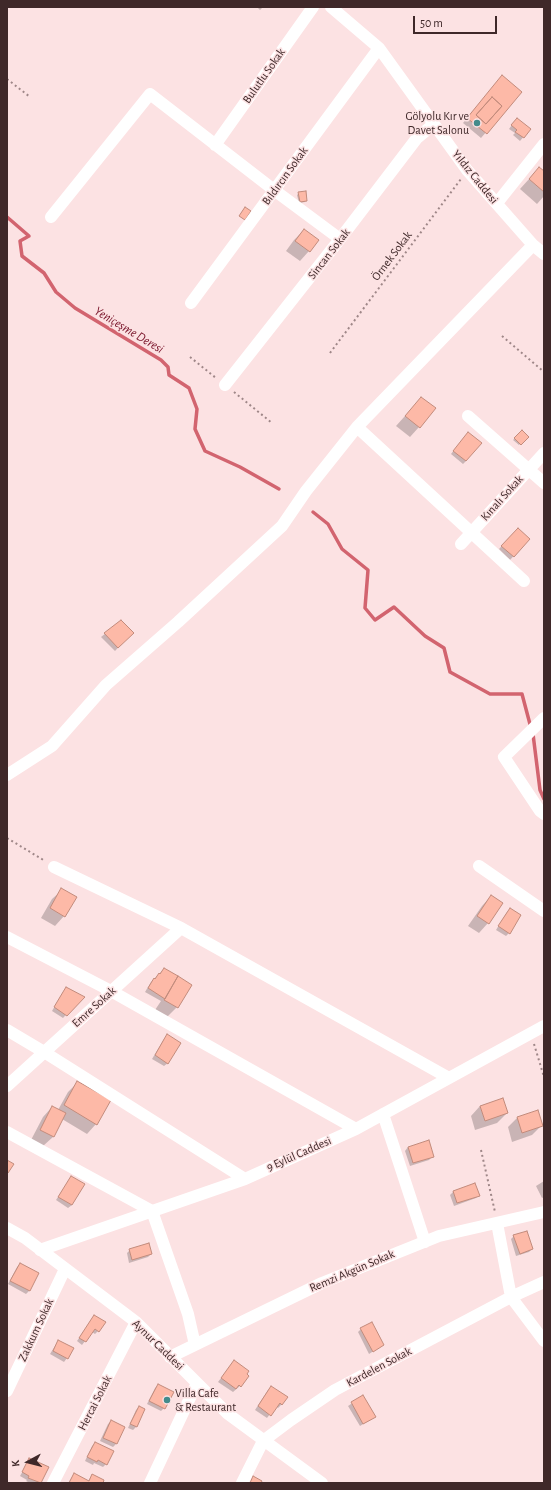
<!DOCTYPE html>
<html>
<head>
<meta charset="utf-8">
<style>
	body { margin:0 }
	#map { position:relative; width:551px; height:1490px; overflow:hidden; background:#fce2e3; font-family:"Alegreya Sans",sans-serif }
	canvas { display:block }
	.frame { position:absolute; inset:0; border:8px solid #3f2829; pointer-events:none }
	.north { position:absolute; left:8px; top:1442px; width:40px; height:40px; -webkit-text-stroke:3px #fce2e3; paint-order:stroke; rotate:263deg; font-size:11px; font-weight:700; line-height:16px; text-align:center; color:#3f2829 }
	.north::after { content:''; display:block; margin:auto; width:14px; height:18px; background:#3f2829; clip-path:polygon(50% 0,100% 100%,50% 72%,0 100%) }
	.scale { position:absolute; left:413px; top:16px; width:84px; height:18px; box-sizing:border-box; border:2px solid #3f2829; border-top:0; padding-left:5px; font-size:12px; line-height:14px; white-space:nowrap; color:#3f2829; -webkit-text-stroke:3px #fce2e3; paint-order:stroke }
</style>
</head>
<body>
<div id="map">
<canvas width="551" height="1490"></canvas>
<div class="frame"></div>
<div class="north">K</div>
<div class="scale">50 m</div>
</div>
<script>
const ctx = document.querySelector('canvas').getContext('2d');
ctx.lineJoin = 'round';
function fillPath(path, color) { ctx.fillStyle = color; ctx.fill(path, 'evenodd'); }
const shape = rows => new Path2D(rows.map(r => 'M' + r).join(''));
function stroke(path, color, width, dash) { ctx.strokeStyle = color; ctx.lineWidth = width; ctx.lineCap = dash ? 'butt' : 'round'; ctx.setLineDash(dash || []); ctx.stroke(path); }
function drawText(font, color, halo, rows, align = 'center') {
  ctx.font = font + ' "Alegreya Sans",sans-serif'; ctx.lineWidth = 3; ctx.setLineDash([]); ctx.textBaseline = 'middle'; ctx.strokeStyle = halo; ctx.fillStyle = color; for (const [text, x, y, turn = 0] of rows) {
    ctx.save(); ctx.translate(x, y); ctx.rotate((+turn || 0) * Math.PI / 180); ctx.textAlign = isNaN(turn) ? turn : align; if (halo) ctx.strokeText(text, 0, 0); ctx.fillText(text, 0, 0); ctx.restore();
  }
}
fillPath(shape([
	[257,7,263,7,260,10],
	[498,81,521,92,481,138,463,123],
	[514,122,530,129,520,141,513,135,515,133,509,129],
	[539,168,544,172,544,196,537,204,520,189],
	[299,193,306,200,305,202,299,203,297,195],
	[304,230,309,251,300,261,286,251,294,240],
	[421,398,419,427,410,437,396,426],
	[522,431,527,437,519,445,513,440],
	[465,436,466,461,463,464,451,454],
	[518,529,529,539,510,560,499,549],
	[121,621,132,633,115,651,101,637],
	[62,890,64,916,55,926,41,918,52,899],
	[491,896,488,923,479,933,468,926,482,906],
	[507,912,509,933,506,936,496,930],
	[164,969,177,1007,167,1017,155,1010,161,1001,145,992,151,982],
	[63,992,83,997,63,1018,52,1011],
	[164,1039,168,1063,164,1066,152,1059],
	[78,1082,96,1124,87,1134,62,1119,53,1137,43,1146,31,1140,43,1117,52,1107,58,1110,68,1092],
	[502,1099,507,1113,497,1123,475,1130,471,1116,480,1106],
	[517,1118,542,1125,532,1135,512,1142,508,1127],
	[408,1147,433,1156,429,1160,410,1166,405,1151],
	[71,1177,72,1205,68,1208,56,1200],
	[544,1181,544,1197,542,1198,536,1186],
	[475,1184,479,1195,476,1198,454,1206,450,1195,453,1192],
	[514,1236,532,1249,529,1252,516,1256,511,1239],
	[130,1250,151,1254,148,1257,129,1263,127,1253],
	[20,1264,38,1273,29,1291,26,1294,8,1284,17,1267],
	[94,1316,98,1331,95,1334,92,1332,82,1345,77,1341],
	[361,1329,383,1345,369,1354,358,1332],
	[58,1341,67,1358,64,1362,50,1354],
	[234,1361,240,1386,233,1392,218,1382],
	[158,1385,164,1408,161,1411,147,1404,155,1388],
	[268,1390,286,1397,281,1405,278,1408,276,1406,267,1418,255,1410],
	[363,1396,375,1417,360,1426,348,1406],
	[139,1407,144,1409,136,1427,133,1430,128,1428,136,1410],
	[111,1421,124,1427,116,1444,113,1447,100,1441,108,1424],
	[95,1443,106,1464,103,1467,94,1463,93,1465,85,1461,92,1446],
	[30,1459,48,1467,40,1483,30,1483,26,1481,27,1480,20,1476],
	[74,1474,88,1481,92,1475,101,1483,68,1483]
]), '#0003');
stroke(shape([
	[7,217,29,236,20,241,22,256,44,273,56,292,75,308,161,360,168,367,169,375,189,388,197,409,195,429,205,451,240,467,279,489],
	[313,512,328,524,342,549,368,570,365,608,375,620,394,607,425,636,444,648,450,672,490,694,522,694,531,728],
	[533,734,540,790,544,799]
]), '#d2646f', 3.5);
const building = shape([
	[502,75,522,92,487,134,467,118,502,75],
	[492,97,502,106,486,124,476,115,492,97],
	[492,97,502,106,486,124,476,115,492,97],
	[517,118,531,129,524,138,515,132,517,130,511,125,517,118],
	[539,167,544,171,544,192,529,179,539,167],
	[306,191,307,201,300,202,298,192,306,191],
	[245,207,251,211,245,220,239,216,245,207],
	[304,229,319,240,310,252,295,241,304,229],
	[421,397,436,408,420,428,405,416,421,397],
	[522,430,529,437,521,445,514,438,522,430],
	[468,432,482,443,466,461,453,451,468,432],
	[518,528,530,539,514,557,501,546,518,528],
	[121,620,134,633,118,648,104,633,121,620],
	[61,888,77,897,65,917,50,908,61,888],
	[491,895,503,903,489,924,477,916,491,895],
	[510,908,521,915,510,934,498,926,510,908],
	[164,968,178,976,165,999,148,988,154,978,155,979,159,973,160,974,164,968],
	[178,976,192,985,178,1008,164,1000,178,976],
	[66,987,85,997,67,1016,54,1007,66,987],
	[167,1034,181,1043,168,1064,155,1055,167,1034],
	[77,1081,111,1100,97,1125,64,1105,77,1081],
	[503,1098,508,1113,485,1121,480,1106,503,1098],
	[52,1106,66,1113,54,1137,40,1130,52,1106],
	[538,1110,543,1126,522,1133,517,1117,538,1110],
	[429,1140,434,1157,413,1163,408,1147,429,1140],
	[7,1160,14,1164,8,1173,7,1172,7,1160],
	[71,1176,85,1184,72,1205,58,1197,71,1176],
	[475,1183,480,1196,457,1203,453,1191,475,1183],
	[527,1231,533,1249,520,1254,513,1235,527,1231],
	[149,1243,152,1254,132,1260,129,1249,149,1243],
	[20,1263,39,1273,30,1291,10,1281,20,1263],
	[94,1315,106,1322,99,1332,95,1329,86,1342,79,1338,94,1315],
	[372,1322,384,1345,373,1352,360,1328,372,1322],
	[58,1340,74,1348,68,1359,53,1351,58,1340],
	[234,1360,249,1371,247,1374,249,1376,241,1387,239,1385,236,1389,221,1378,234,1360],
	[158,1384,174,1392,165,1409,149,1401,158,1384],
	[271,1386,288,1397,282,1405,280,1403,271,1416,258,1406,271,1386],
	[363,1395,376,1417,363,1424,351,1402,363,1395],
	[139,1406,145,1409,137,1427,130,1424,139,1406],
	[111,1420,125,1427,117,1444,103,1438,111,1420],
	[95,1442,114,1451,107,1465,98,1460,97,1462,87,1457,95,1442],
	[29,1458,49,1467,41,1483,28,1478,29,1476,22,1472,29,1458],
	[74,1473,89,1481,92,1474,104,1480,103,1483,69,1483,74,1473],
	[253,1476,262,1481,261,1483,250,1483,253,1476]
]);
fillPath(building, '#fdb9a7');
stroke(building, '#c28b7c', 1);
stroke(shape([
	[7,79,30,97],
	[502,336,544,372],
	[330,353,461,179],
	[190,357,216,378],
	[234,392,272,423],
	[7,838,45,861],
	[534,1044,544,1077],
	[481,1150,495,1212]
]), '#9f8788', 2, [2, 3]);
stroke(shape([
	[331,7,379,48,467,170,533,245,544,254],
	[215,145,313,7],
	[497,203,544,144],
	[51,217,150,94,274,190,340,239],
	[191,303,379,48],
	[225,385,340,239,417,138,434,124],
	[468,416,544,483],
	[357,427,524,581],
	[461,544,544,453],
	[544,718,504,757,540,811,544,814],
	[7,775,52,746,106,685,178,622,282,526,306,491,357,427,533,245],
	[479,866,544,911],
	[54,867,181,928,449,1078],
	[7,937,111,991,356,1129],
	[7,1030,44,1052,245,1179],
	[7,1086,181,928],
	[383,1114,425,1242],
	[7,1132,152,1211,188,1314,195,1345],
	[497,1223,511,1297,544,1341],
	[7,1228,25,1238,136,1322,228,1414,322,1483],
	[40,1250,245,1179,356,1129,544,1026],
	[170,1357,322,1283,439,1236,544,1212],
	[7,1391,65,1269],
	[53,1483,136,1322],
	[150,1483,197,1383],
	[242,1483,263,1441,291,1420,335,1390,511,1297,544,1282]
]), '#fff', 12);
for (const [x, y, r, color] of [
	[477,123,4,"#438b8b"],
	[167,1400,4,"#438b8b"]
]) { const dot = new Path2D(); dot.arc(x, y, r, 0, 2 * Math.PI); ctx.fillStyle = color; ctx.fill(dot); stroke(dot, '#fce2e3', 1.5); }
drawText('12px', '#3f2829', '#fce2e3', [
	["Bulutlu Sokak",264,76,-55],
	["Bıldırcın Sokak",285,176,-54],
	["Yıldız Caddesi",475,177,51],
	["Sincan Sokak",329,254,-52],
	["Örnek Sokak",392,256,-53],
	["Kınalı Sokak",502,498,-48],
	["Emre Sokak",94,1007,-42],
	["9 Eylül Caddesi",299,1154,-24],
	["Remzi Akgün Sokak",352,1271,-23],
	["Zakkum Sokak",36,1330,-65],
	["Aynur Caddesi",158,1345,44],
	["Kardelen Sokak",379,1367,-28],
	["Hercai Sokak",95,1403,-63]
]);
drawText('12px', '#3f2829', '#fce2e3', [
	["Gölyolu Kır ve",469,116],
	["Davet Salonu",469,130],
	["Villa Cafe",175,1393,"left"],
	["& Restaurant",175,1407,"left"]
], 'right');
drawText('italic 13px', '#781228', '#fce2e3', [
	["Yeniçeşme Deresi",129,330,31]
]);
</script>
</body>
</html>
